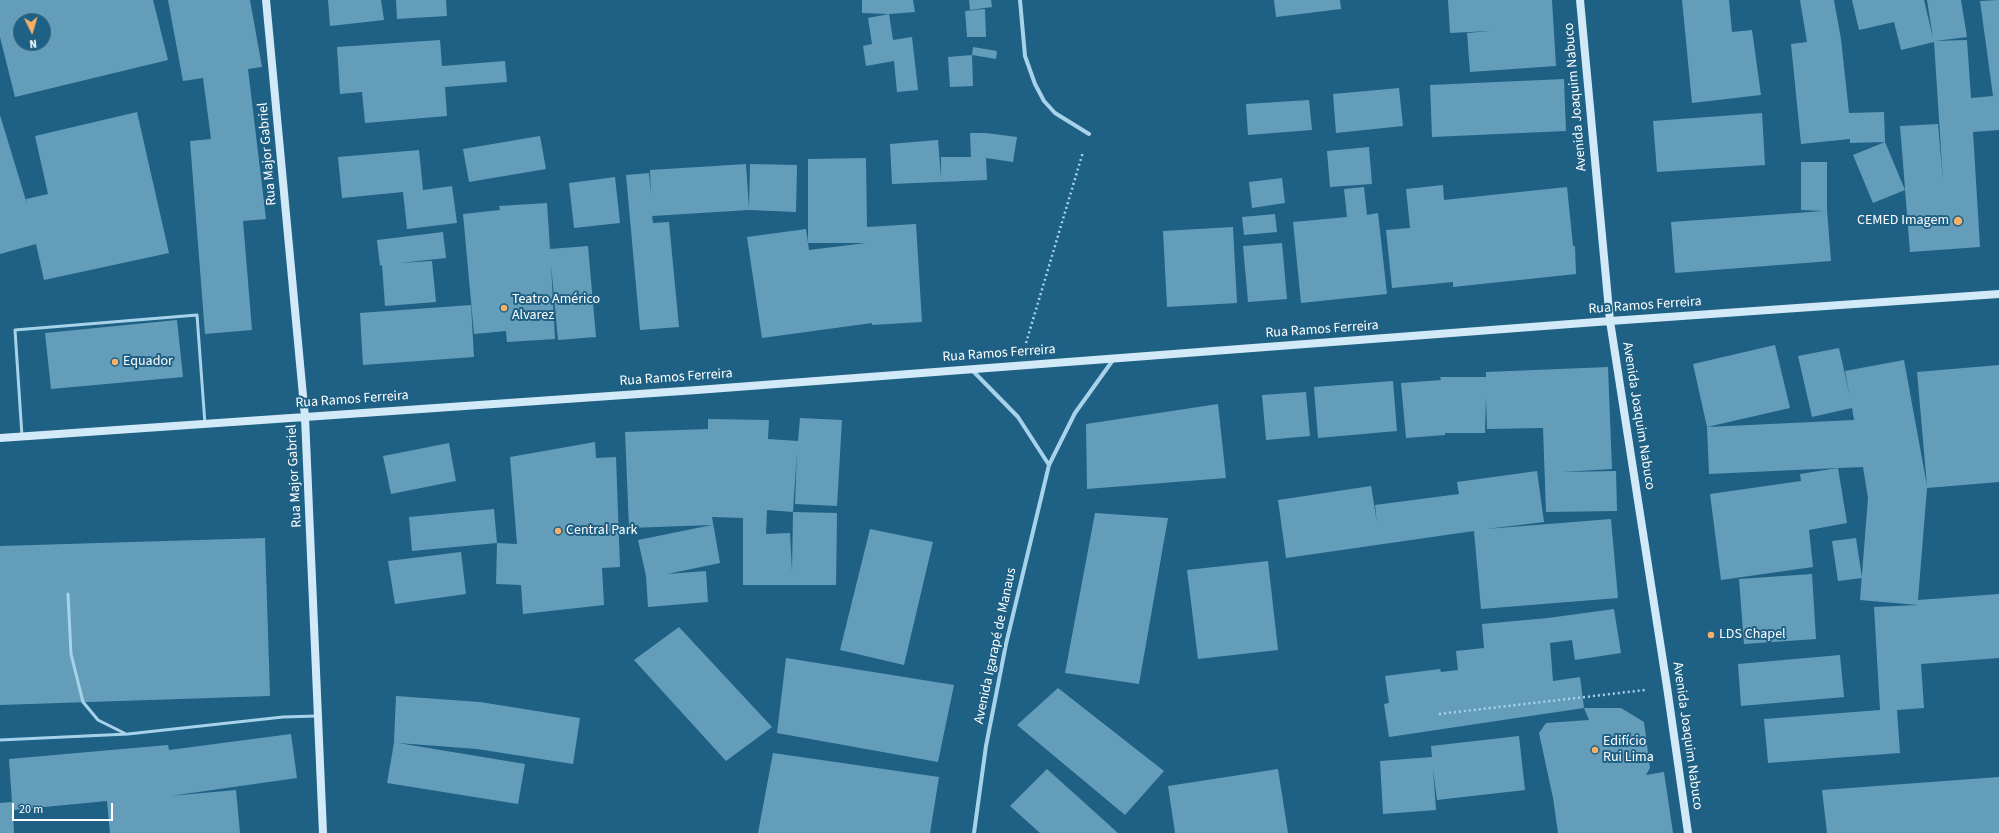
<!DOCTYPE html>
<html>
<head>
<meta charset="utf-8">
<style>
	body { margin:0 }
	#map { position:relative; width:1999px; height:833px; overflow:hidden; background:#1f6085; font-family:"Source Sans 3",sans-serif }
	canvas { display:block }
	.north { position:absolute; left:12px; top:12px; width:40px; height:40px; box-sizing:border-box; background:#1f6085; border:1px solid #79a0b6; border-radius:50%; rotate:175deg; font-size:11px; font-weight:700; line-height:16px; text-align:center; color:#fff }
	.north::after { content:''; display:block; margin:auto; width:14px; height:18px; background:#f8b067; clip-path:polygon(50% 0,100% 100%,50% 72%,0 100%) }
	.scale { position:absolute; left:12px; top:803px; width:101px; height:18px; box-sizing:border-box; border:2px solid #fff; border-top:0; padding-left:5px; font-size:12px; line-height:14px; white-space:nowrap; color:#fff; -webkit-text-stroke:3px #1f6085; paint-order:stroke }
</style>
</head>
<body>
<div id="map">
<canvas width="1999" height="833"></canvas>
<div class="north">N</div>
<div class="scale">20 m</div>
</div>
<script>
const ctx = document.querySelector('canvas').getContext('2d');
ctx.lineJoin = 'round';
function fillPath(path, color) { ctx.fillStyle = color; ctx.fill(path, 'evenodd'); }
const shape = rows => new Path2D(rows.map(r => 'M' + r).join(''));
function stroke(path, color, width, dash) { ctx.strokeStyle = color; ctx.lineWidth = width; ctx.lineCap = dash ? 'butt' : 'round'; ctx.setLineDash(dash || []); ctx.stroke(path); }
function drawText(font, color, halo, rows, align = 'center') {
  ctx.font = font + ' "Source Sans 3",sans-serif'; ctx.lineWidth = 4; ctx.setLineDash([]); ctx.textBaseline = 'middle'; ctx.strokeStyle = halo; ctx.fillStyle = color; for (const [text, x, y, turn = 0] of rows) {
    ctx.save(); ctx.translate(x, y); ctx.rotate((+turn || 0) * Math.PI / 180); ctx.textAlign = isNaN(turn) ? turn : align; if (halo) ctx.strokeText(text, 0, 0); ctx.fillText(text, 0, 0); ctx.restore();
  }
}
fillPath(shape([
	[0,0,153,0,168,60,15,97,0,37],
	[20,20,44,20,44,44,20,44],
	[168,0,250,0,262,67,248,69,266,219,243,221,252,330,205,334,190,141,211,139,203,78,183,81],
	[328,0,381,0,384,20,330,26],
	[396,0,446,0,447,16,397,19],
	[862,0,913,0,915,12,889,14,893,40,912,37,918,90,897,92,894,61,866,66,863,46,872,44,868,18,889,14,862,13],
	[969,0,991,0,992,7,970,10],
	[1274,0,1340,0,1341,9,1276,17],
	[1448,0,1552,0,1556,66,1470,72,1467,33,1490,31,1450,33],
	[1682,0,1729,0,1732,32,1752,30,1761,95,1692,103],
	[1800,0,1834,0,1841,39,1849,113,1884,112,1885,142,1850,143,1850,139,1801,144,1791,44,1807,42],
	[1852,0,1924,0,1933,38,1927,0,1961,0,1967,37,1935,41,1967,40,1971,98,1993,96,1980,1,1999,0,1999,130,1973,132,1980,247,1910,252,1900,126,1938,124,1943,181,1934,42,1901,50,1894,22,1859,30],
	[985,9,986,37,967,37,965,11],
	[440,40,442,66,505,61,507,82,445,87,447,116,365,123,362,92,340,94,337,47],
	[973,47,997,51,996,59,972,55],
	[972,55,973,86,950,87,948,57],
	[1564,79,1566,131,1432,137,1430,85],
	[1399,88,1403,126,1336,133,1333,94],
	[1309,100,1312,130,1248,135,1246,104],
	[137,112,169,253,44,280,36,244,0,254,0,115,27,204,26,199,48,194,35,136],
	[1762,113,1765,165,1657,172,1653,121],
	[970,133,986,133,1017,137,1013,162,986,158,987,180,892,184,890,144,938,140,941,178,941,157,971,157],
	[540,136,546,169,469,182,463,149],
	[1885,142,1905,190,1873,203,1853,155],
	[1369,147,1372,184,1330,187,1327,151],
	[419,150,423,190,452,186,457,223,407,229,403,192,342,198,338,157],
	[866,158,867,227,916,224,922,322,872,325,872,323,762,338,747,237,806,229,809,250,866,243,808,243,808,159],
	[1801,162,1827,162,1827,210,1831,261,1675,273,1671,222,1824,211,1801,210],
	[746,164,749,208,750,164,797,165,796,212,749,210,652,216,653,223,669,222,679,327,640,330,626,175,649,173,651,196,650,170],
	[615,177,620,223,574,228,569,183],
	[1282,178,1285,203,1252,208,1249,182],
	[1443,185,1444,200,1567,187,1573,246,1575,246,1576,274,1453,287,1453,282,1392,288,1386,230,1410,228,1406,189],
	[1364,187,1367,215,1378,213,1387,294,1301,303,1293,222,1347,217,1344,189],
	[547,203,550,249,588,246,596,337,558,340,551,264,555,339,507,342,506,331,474,334,463,214,500,210,499,206],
	[1275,214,1277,232,1244,235,1242,217],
	[1233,227,1237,303,1167,307,1163,231],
	[443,232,446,258,399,263,432,261,436,302,385,306,382,265,380,266,377,240],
	[1282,243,1287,299,1248,302,1243,246],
	[471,305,474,357,363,365,360,313],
	[177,320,183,377,51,389,45,333],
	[1775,345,1790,408,1707,427,1693,364],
	[1839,348,1850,397,1845,371,1904,360,1927,486,1917,372,1999,365,1999,482,1927,488,1918,600,1999,594,1999,658,1921,664,1924,708,1897,710,1900,753,1768,763,1764,719,1880,710,1874,607,1918,605,1860,600,1868,498,1863,467,1838,468,1847,523,1809,530,1813,567,1721,580,1710,494,1801,481,1800,474,1838,468,1709,474,1707,427,1854,420,1852,408,1812,417,1798,356],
	[1608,367,1612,469,1562,472,1616,471,1617,511,1546,512,1543,428,1487,429,1486,396,1485,433,1445,433,1445,435,1406,438,1401,383,1441,380,1440,377,1486,377,1486,372],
	[1393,381,1397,431,1318,438,1314,387],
	[1306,392,1310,436,1266,440,1262,395],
	[1218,404,1226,478,1087,489,1086,424],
	[800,418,842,420,837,506,795,504,797,451,793,512,767,510,766,534,790,533,792,572,793,512,837,513,836,585,743,585,743,518,712,517,720,563,667,574,706,571,708,602,648,607,646,576,638,540,712,525,629,528,625,432,708,429,708,419,769,420,768,439,798,441],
	[595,442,596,458,616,457,620,567,602,568,604,605,523,614,521,585,496,584,497,543,517,544,510,457],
	[449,443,456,481,391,494,383,456],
	[1537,471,1544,522,1486,529,1611,519,1618,598,1481,609,1474,531,1286,558,1278,500,1371,486,1377,523,1375,505,1459,494,1457,482],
	[494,509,497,543,412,551,409,517],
	[1095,513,1168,518,1139,684,1065,673],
	[870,529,933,542,904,665,840,650],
	[265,538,270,696,0,705,0,546],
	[1856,538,1862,578,1838,581,1832,541],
	[461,552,466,594,395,604,388,561],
	[1268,561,1278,650,1198,659,1187,570],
	[1812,574,1816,639,1744,644,1739,579],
	[1614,609,1621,653,1575,660,1572,640,1550,643,1553,681,1580,677,1584,708,1389,737,1384,704,1389,703,1385,676,1440,669,1441,672,1458,670,1456,651,1484,648,1482,624,1548,618],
	[679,627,772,727,726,761,634,660],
	[1840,655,1844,697,1741,706,1738,664],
	[786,658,954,685,938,762,777,733],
	[1058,688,1164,771,1125,815,1017,725],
	[396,696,480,702,580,718,573,764,477,749,398,743,525,764,518,804,387,783,394,743],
	[1584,708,1621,708,1644,722,1650,768,1646,775,1664,772,1673,833,1558,833,1553,798,1539,733,1546,723,1589,720],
	[291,734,297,778,170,796,236,790,240,833,110,833,107,801,13,810,14,833,0,833,0,803,12,802,9,759,168,745,169,750],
	[1519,736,1525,790,1437,800,1433,769,1436,810,1383,814,1380,761,1432,757,1431,746],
	[773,753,939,777,930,833,758,833],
	[1047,769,1118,833,1040,833,1010,806],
	[1278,769,1288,833,1175,833,1168,786],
	[1999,777,1999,833,1827,833,1822,790]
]), '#649dba');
stroke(shape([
	[1026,343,1083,152],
	[1439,714,1645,690]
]), '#a7d3ea', 2.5, [2, 3]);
stroke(shape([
	[22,436,15,330,197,315,205,424],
	[68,594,71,654,83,702,98,720,126,734],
	[0,740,128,734,283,717,317,716]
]), '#a7d3ea', 3);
stroke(shape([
	[1020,0,1025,56,1035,84,1044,101,1055,113,1089,134],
	[971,369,1018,417,1049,465],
	[974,833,986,746,1006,644,1049,465,1075,413,1113,360]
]), '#a7d3ea', 4);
stroke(shape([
	[266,0,305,417,323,833],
	[1580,0,1610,321,1667,687,1688,833],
	[0,438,697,390,1610,321,1999,294]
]), '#d2eaf7', 8);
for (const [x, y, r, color] of [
	[1958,221,5,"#f8b067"],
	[504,308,4,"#f8b067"],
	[115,362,4,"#f8b067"],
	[558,531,4,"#f8b067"],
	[1711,635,4,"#f8b067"],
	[1595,750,4,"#f8b067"]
]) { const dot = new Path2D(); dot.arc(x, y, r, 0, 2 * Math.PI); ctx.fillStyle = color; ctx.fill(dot); stroke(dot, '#1f6085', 1.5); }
drawText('14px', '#fff', '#1f6085', [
	["Avenida Joaquim Nabuco",1576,97,-95],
	["Rua Major Gabriel",268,154,-95],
	["Rua Ramos Ferreira",1645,306,-4],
	["Rua Ramos Ferreira",1322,330,-4],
	["Rua Ramos Ferreira",999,354,-4],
	["Rua Ramos Ferreira",676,378,-4],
	["Rua Ramos Ferreira",352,400,-4],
	["Avenida Joaquim Nabuco",1638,416,81],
	["Rua Major Gabriel",295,476,-93],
	["Avenida Igarapé de Manaus",996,646,-78],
	["Avenida Joaquim Nabuco",1687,736,82]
]);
drawText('14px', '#fff', '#1f6085', [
	["CEMED Imagem",1949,221,"right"],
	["Teatro Américo",512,300],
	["Alvarez",512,316],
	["Equador",123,362],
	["Central Park",566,531],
	["LDS Chapel",1719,635],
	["Edifício",1603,742],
	["Rui Lima",1603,758]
], 'left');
</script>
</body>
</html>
